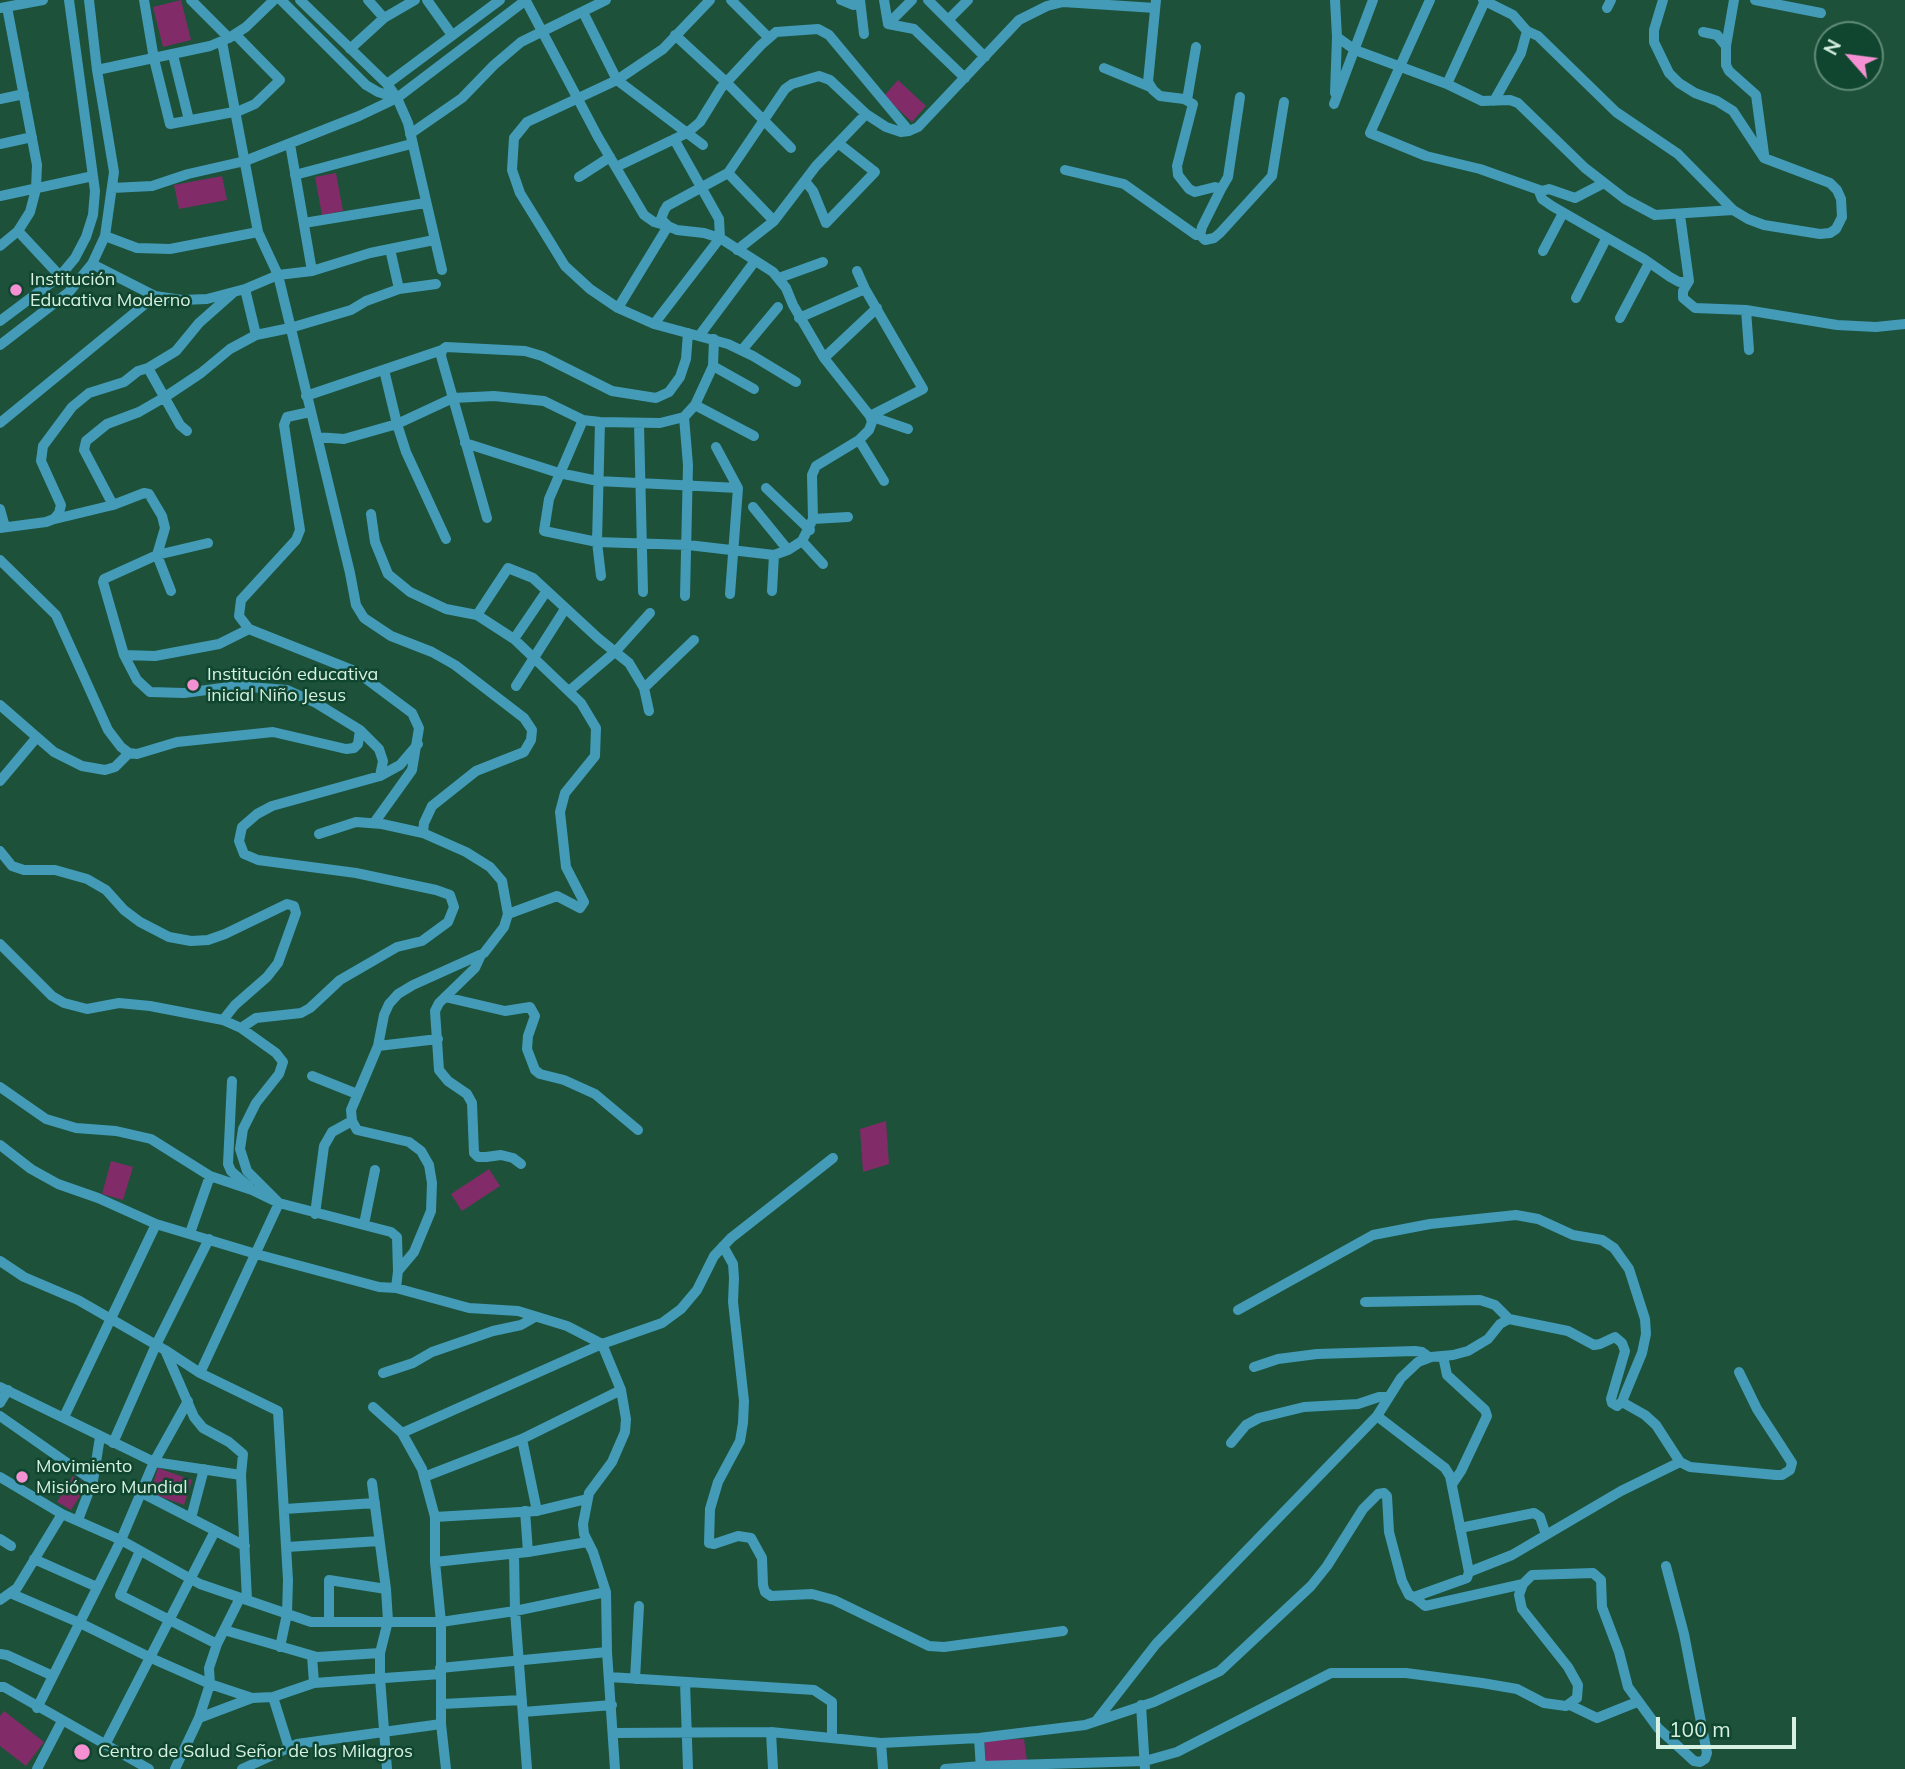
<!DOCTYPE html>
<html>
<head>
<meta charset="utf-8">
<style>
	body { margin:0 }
	#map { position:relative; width:1905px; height:1769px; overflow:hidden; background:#1d513a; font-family:Mulish,sans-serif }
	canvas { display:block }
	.north { position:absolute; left:1814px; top:21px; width:70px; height:70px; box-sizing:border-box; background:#10462f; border:2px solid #5f8a76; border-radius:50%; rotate:298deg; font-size:19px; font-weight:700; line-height:28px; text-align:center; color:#d6f0e1 }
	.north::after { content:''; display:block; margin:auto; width:24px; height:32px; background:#f591d2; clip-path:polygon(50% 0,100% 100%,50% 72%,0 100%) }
	.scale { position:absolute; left:1656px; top:1717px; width:140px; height:32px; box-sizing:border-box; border:4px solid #d6f0e1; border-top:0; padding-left:9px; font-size:21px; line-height:24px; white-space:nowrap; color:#d6f0e1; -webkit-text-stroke:5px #10462f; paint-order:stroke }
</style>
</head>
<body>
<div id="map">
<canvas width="1905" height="1769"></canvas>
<div class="north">N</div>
<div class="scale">100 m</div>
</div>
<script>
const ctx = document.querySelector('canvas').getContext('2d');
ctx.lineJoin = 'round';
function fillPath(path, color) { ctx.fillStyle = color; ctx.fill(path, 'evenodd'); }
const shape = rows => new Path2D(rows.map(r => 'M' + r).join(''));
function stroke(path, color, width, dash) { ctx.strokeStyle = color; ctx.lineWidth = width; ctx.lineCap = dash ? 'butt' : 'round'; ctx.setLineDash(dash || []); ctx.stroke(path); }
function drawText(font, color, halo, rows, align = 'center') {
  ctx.font = font + ' Mulish,sans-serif'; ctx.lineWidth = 5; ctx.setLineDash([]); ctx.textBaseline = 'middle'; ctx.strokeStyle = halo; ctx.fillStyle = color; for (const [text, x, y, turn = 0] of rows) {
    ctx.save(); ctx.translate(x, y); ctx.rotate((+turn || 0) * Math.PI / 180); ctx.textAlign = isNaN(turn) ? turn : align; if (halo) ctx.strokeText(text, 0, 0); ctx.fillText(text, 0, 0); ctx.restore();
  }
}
fillPath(shape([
	[181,0,191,40,163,47,153,7],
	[898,80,926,106,912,122,884,96],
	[336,173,343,211,322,215,315,177],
	[222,176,227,200,179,209,174,185],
	[886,1121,889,1164,863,1172,860,1129],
	[111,1161,133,1167,123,1200,102,1194],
	[489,1169,500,1186,462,1211,451,1194],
	[158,1468,192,1480,184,1505,150,1493],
	[73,1476,87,1485,71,1510,57,1502],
	[4,1711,44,1742,26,1766,0,1746,0,1716],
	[1024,1739,1027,1761,986,1762,984,1740]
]), '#812c68');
stroke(shape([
	[144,0,154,59,170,124,239,111,255,104,280,80,235,34],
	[191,0,229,38],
	[281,0,366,85,378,92,397,98],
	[300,0,387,84,397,98,408,123,442,270],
	[368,0,384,18],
	[427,0,452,35],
	[710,0,663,49,617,80,527,122,514,138,512,170,520,193,565,266,590,289,618,308,654,324,728,344,753,356,796,382],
	[731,0,769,38],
	[841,0,853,5,860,4],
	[860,0,864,34],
	[884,0,888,24],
	[928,0,985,57],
	[1156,0,1148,82,1153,90,1160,96,1184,99,1193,104,1177,166,1178,175,1189,189,1195,192,1215,187,1221,189,1228,177,1240,97],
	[1430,0,1370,133,1426,156,1480,169,1542,191],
	[1483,0,1513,15,1527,31,1521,53,1494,101],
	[1734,0,1726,46,1726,65,1729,71,1756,95,1764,154],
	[1755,0,1821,13],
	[526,1,598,137,644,215,654,222,668,226,618,308],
	[0,8,43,0],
	[1607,8,1611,0],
	[583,12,617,80,703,145],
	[948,20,968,0],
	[888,24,914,29,965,78],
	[888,24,912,0],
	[1527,31,1538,36,1616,112,1678,154,1733,210,1748,219,1764,225,1820,234,1830,233,1836,229,1842,217,1841,199,1837,190,1830,183,1764,158,1733,111,1717,101,1695,93,1679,83,1669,73,1654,42,1654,30,1663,0],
	[1703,32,1717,35,1726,46],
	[675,35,726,82,791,148],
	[1337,37,1355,50,1447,84,1482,101,1510,100,1518,103,1585,168,1625,199,1655,215,1733,210],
	[222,42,258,232,278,275,350,573,356,605,364,618,391,636,432,652,455,665,524,718,532,730,531,740,524,752,476,771,432,806,424,823,423,833],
	[350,49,384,18,415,0],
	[173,55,189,120],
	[1104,68,1150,87],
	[97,70,210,46,229,38,246,27,274,0],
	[387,84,500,0],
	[1447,84,1485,1],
	[1335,93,1337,37,1335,0],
	[0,99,24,94],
	[1187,100,1196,47],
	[1334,104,1373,0],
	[410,134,462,98,494,65,521,42,606,0],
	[0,144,32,137],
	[290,144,312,271],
	[616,167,687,133,700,122,721,88,761,45,776,32,818,29,829,35,909,131],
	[1065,170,1124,184,1196,235,1200,235],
	[728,173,774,221],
	[295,175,411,144],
	[579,177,610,157],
	[805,181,813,191,826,223,875,172,838,143],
	[1604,183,1575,198,1549,189,1542,191,1540,194,1542,199,1552,206,1644,259,1670,277,1679,282,1689,281],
	[112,188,152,186,188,174,245,161,359,116,397,98,526,0],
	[1221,189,1202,227,1200,235,1205,240,1214,238,1220,233,1272,176,1284,102],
	[0,196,93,176],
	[1680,215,1689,281,1683,291,1683,298,1695,308,1746,310,1837,325,1876,327,1905,324],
	[304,223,425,203],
	[18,231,60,276],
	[105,236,137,248,170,249,258,232],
	[0,246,18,231,30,212,36,189,37,165,7,7],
	[390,249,399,289],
	[737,250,774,221,816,166,866,114],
	[1543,251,1563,213],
	[92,264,155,296,182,300,207,299,245,289,278,275,312,271,370,253,434,240],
	[857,271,865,289,923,389,870,416],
	[779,278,823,262],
	[245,289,256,335],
	[1576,298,1606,239],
	[1746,310,1749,350],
	[799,318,865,289],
	[1620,318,1649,263],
	[0,321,60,276,75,258,86,237,93,215,95,191,69,0],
	[654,324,720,238,719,219,674,139],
	[699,336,755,261],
	[0,345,69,292,92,264,105,236,114,172,97,70,89,0],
	[742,350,778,307],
	[824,358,877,308],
	[713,366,754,389],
	[148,368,180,425,187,431],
	[384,370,397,424,406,452,446,539],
	[306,396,442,350],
	[695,405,754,436],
	[870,416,908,429],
	[684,417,688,465,685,596],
	[583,420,549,499,544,531,597,542,688,545,774,555,788,550,802,541,813,519,812,475,816,466,859,440,869,430,872,422,870,416,824,358,793,305,786,288,773,272,720,238,704,233,677,230,668,226,661,219,664,211,667,206,728,173,785,89,792,84,819,76,830,80,866,114,886,127,901,132,909,131,918,127,1019,20,1047,6,1063,2,1155,8],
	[600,422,597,542,601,576],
	[0,423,155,296],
	[639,424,643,592],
	[317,437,344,439,397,424,453,398,494,396,544,401,583,420,600,422,660,423,684,417,695,405,713,366,714,339],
	[859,440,884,481],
	[465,443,559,473,598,481,738,488],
	[716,447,738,488,730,594],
	[766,488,810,530],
	[113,505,84,450,86,441,107,424,139,412,165,397,201,373,230,349,256,335,290,328,351,310,366,301,399,289,436,284],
	[753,507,788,550],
	[0,509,5,527],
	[371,514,375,542,388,574,410,592,446,609,477,615,514,639,581,703,596,728,595,756,565,793,560,812,566,867,584,902,580,908,557,896,508,914],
	[487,518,441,356,442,350,446,347,525,351,542,356,612,391,656,398,669,392,680,377,686,359,688,333],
	[55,519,113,505,144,493,149,494,162,516,165,528,157,555,171,591],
	[813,519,848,517],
	[0,528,46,522,54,519,59,513,61,505,41,461,43,446,72,407,89,393,124,382,138,371,148,368,176,351,199,323,234,292],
	[802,541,823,564],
	[208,543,157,555,104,579,103,582,124,655,137,680,150,692,184,693,237,686,287,690,316,703,360,730,379,749,383,761,380,776],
	[0,560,56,615,108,730,121,747,129,753,137,754,177,742,273,732,346,749,354,748,358,744,360,730],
	[772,591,774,555],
	[477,615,508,568,533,578,599,639,629,663,644,688,649,711],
	[249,629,239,616,241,600,296,540,300,530,284,425,287,417,310,412],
	[514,639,546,592],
	[124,655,155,656,219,644,249,629,357,672,412,713,419,728,412,770,374,823],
	[516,686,565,609],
	[644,688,694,640],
	[569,691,616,651,650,613],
	[0,705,54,752,82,766,105,770,115,767,129,753],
	[0,781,37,737],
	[319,834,356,822,382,824,423,833,466,852,490,867,502,881,508,914,504,927,484,953,413,985,398,994,389,1004,384,1015,378,1046,351,1110,352,1121,357,1130,409,1142,421,1151,429,1165,432,1183,431,1211,414,1252,398,1271],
	[0,851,12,866,24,870,55,870,87,879,106,890,124,910,140,922,169,937,191,941,208,940,225,934,287,904,294,906,296,913,278,963,267,977,235,1005,223,1020],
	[0,944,52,996,64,1003,87,1009,119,1003,150,1006,223,1020,241,1028,276,1053,283,1062,279,1074,256,1103,243,1129,240,1149,247,1171,279,1203,200,1373],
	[481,955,475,968,439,1003,435,1011,439,1070,448,1081,467,1094,472,1103,474,1153,478,1157,486,1157,501,1155,513,1158,521,1164],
	[445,997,505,1011,530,1007,535,1016,528,1036,527,1049,535,1070,540,1074,564,1080,595,1094,638,1130],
	[241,1028,256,1018,301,1013,310,1008,340,980,397,947,422,941,448,922,454,907,450,895,436,890,356,873,258,860,244,854,239,841,242,827,257,814,272,806,380,776,400,765,418,744],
	[378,1046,438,1039],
	[312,1076,357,1094],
	[232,1081,228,1164,231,1171,249,1187],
	[0,1087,46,1119,76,1128,116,1131,151,1139,210,1176,252,1190,279,1203,391,1232,397,1237,398,1271,396,1288],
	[0,1145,31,1169,58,1184,98,1198,156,1224,256,1254,379,1287,396,1288,469,1308,518,1311,567,1326,602,1344,621,1390,626,1419,625,1432,612,1462,589,1493,583,1524,584,1534,593,1552,606,1592,607,1652,615,1769],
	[315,1214,324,1146,332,1132,352,1121],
	[364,1224,375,1170],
	[190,1233,210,1176],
	[723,1246,733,1264,734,1278,733,1302,744,1401,743,1423,740,1441,718,1482,710,1509,709,1543,714,1544,738,1536,751,1538,762,1558,763,1585,765,1592,771,1596,812,1594,834,1600,929,1646,944,1647,1063,1631],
	[0,1261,24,1277,78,1300,165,1350,194,1417,203,1428,229,1442,243,1454,241,1475,247,1600],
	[1365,1302,1480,1300,1495,1305,1509,1319],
	[165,1350,200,1373,278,1411,288,1580,287,1614,280,1647],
	[1443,1356,1447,1375,1485,1410,1487,1416,1461,1471,1453,1483],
	[1254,1367,1278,1359,1317,1354,1415,1351,1422,1352,1429,1357],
	[383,1373,413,1363,432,1352,493,1331,521,1325,535,1317],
	[0,1387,154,1462,241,1475],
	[0,1403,8,1390],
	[373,1407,402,1433,422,1469,435,1517,435,1562,441,1622,441,1724,446,1769],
	[0,1416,93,1481],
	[64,1417,156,1224],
	[402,1433,602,1344,662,1323,681,1309,697,1290,714,1256,731,1238,833,1158],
	[522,1439,537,1511],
	[113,1443,156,1345,209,1239],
	[1231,1443,1246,1425,1259,1418,1304,1407,1358,1404,1379,1397,1389,1397],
	[1680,1462,1690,1467,1776,1475,1782,1475,1790,1470,1792,1463,1757,1409,1739,1372],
	[0,1477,62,1514,121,1540,200,1584,311,1622,441,1622,515,1611,606,1592],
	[424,1477,522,1439,621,1390],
	[372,1483,386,1589,388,1621,380,1653,380,1678,387,1769],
	[142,1493,245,1546],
	[285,1509,375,1503],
	[525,1511,528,1552],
	[435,1517,537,1511,587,1499],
	[191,1518,204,1469],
	[78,1520,93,1481,100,1437],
	[1460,1528,1534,1513,1540,1517,1546,1535],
	[0,1539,11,1546],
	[287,1547,379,1541],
	[140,1551,120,1595,217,1644],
	[514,1554,515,1611,527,1769],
	[34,1559,97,1587],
	[435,1562,528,1552,587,1542],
	[1469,1572,1512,1555,1621,1491,1680,1462,1656,1425,1645,1415,1622,1402],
	[10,1593,80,1623,151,1658,210,1684,252,1698],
	[1414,1597,1425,1606,1523,1584],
	[0,1600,17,1588,62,1514],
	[329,1622,329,1580,386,1589],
	[224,1630,317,1657,380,1653],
	[0,1654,7,1655,53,1676],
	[312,1656,314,1683],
	[440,1668,607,1652],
	[609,1677,814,1690,832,1702,832,1738],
	[635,1679,639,1606],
	[685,1682,688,1769],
	[0,1687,4,1687,149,1769],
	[273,1697,289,1748],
	[442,1704,522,1700],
	[1141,1705,1145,1769],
	[1570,1705,1597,1718,1637,1702],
	[37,1708,121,1540,154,1462,188,1401],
	[523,1712,612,1705],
	[199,1718,252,1698,273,1697,314,1683,441,1674],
	[1096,1721,1156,1644,1377,1416,1401,1378,1418,1362,1431,1357,1453,1355,1468,1351,1488,1339,1500,1324,1509,1319,1568,1331,1594,1345,1600,1344,1615,1337,1622,1343,1625,1351,1611,1399,1612,1403,1617,1406,1622,1402,1625,1394,1642,1353,1646,1334,1645,1319,1629,1269,1614,1248,1602,1240,1573,1235,1538,1219,1516,1215,1430,1224,1373,1235,1238,1310],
	[771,1732,773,1769],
	[614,1733,771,1732,881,1743,979,1738,1085,1725,1154,1702,1220,1671,1311,1586,1327,1566,1363,1509,1378,1494,1384,1493,1387,1496,1389,1532,1402,1581,1409,1595,1414,1597,1467,1578,1469,1572,1450,1476,1445,1468,1377,1416],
	[979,1738,981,1769],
	[881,1743,883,1769],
	[105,1745,215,1531],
	[37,1769,62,1721],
	[175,1769,199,1718,210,1684,209,1668,217,1644,240,1598],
	[242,1769,297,1744,441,1724],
	[945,1769,981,1766,1145,1761,1177,1752,1331,1673,1406,1673,1482,1683,1517,1689,1544,1703,1566,1706,1577,1698,1578,1685,1568,1667,1522,1609,1519,1595,1523,1584,1532,1575,1593,1573,1601,1580,1602,1607,1619,1652,1628,1687,1658,1728,1694,1761,1700,1762,1705,1759,1707,1753,1684,1634,1666,1566]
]), '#439bb7', 10);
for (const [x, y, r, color] of [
	[16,290,7,"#f591d2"],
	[193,685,7,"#f591d2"],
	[22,1477,7,"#f591d2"],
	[82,1752,9,"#f591d2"]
]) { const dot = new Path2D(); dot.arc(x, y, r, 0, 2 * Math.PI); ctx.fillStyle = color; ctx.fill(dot); stroke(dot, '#10462f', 2.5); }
drawText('18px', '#d6f0e1', '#10462f', [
	["Institución",30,280],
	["Educativa Moderno",30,301],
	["Institución educativa",207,675],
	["inicial Niño Jesus",207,696],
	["Movimiento",36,1467],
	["Misiónero Mundial",36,1488],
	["Centro de Salud Señor de los Milagros",98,1752]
], 'left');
</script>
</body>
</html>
